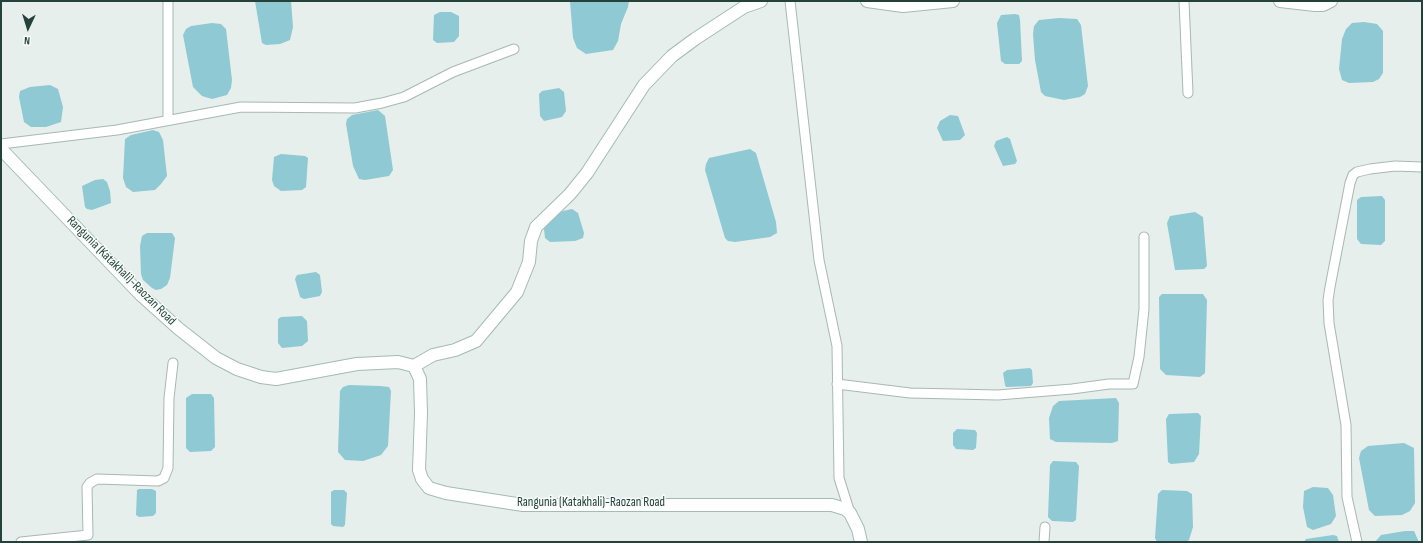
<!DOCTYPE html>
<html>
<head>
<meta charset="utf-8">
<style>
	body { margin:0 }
	#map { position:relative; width:1423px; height:543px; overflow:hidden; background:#e6efeb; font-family:"Sofia Sans Condensed",sans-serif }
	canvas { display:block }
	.frame { position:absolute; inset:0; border:2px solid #24423a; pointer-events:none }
	.north { position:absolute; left:8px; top:8px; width:40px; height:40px; -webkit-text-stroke:3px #f7fbf9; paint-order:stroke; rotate:184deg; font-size:11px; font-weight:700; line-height:16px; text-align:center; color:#24423a }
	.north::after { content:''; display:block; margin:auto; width:14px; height:18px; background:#24423a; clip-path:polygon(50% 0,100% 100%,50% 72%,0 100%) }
</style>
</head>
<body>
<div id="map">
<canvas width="1423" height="543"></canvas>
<div class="frame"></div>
<div class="north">N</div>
</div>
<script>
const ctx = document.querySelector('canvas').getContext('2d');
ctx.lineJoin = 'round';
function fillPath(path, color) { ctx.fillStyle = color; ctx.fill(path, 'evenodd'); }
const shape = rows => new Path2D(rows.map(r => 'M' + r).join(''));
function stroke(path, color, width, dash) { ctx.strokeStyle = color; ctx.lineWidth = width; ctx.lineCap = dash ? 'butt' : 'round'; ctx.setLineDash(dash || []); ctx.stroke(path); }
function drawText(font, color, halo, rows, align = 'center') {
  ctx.font = font + ' "Sofia Sans Condensed",sans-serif'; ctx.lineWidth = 3; ctx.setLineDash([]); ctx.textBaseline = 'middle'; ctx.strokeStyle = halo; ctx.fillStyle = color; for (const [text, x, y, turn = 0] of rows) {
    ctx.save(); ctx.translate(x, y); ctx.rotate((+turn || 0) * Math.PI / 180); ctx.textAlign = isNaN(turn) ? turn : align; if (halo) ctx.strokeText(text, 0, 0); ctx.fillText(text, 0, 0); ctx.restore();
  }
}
fillPath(shape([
	[255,1,291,1,293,27,290,40,280,44,266,45,262,43],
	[570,1,629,1,628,7,621,24,618,41,613,50,586,54,577,48,573,38],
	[440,12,451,12,459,16,459,36,454,42,437,43,433,40,434,15],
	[1015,14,1019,15,1020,20,1022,61,1019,64,1005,64,1001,61,997,23,1001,15],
	[1059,18,1077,19,1081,25,1088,86,1085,94,1080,97,1064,100,1045,96,1041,92,1035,60,1033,34,1034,26,1039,20],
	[1364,22,1377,24,1383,31,1383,73,1379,79,1373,82,1349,83,1342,80,1339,69,1342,39,1346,29,1352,23],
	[212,23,221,24,226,29,232,80,231,88,227,95,212,99,202,96,193,87,183,35,186,29,191,26],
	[50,85,58,89,63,107,61,122,46,127,31,127,24,122,19,97,20,91,30,87],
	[559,88,564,92,566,111,562,117,544,121,540,116,539,94,542,91],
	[378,110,385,116,393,170,389,176,365,180,359,179,353,166,346,124,347,119,352,115],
	[950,115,958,116,965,135,960,140,943,141,937,128,940,121],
	[153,130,159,132,163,140,167,176,161,184,155,190,133,192,126,187,123,178,125,139,131,135],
	[1007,137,1010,139,1017,161,1015,164,1003,166,994,146,996,141],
	[750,149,756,153,776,222,777,233,770,237,735,242,728,241,725,238,705,170,706,164,709,158],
	[281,154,305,156,308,158,306,187,302,190,281,191,274,186,272,180,274,157],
	[103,179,107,182,110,191,111,203,92,210,87,209,85,207,82,186,95,180],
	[1382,196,1385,200,1385,241,1381,245,1361,244,1357,239,1357,200,1361,197],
	[572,209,578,213,584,233,583,238,575,241,550,242,545,238,544,229,547,221,563,211],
	[1195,212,1203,217,1207,266,1204,269,1175,270,1167,223,1170,216],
	[147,233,172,233,175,238,170,278,167,285,161,289,156,290,152,288,143,280,141,274,140,246,142,236],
	[316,272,320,275,322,292,320,296,304,299,300,297,295,279,297,275],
	[1162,294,1203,294,1207,300,1205,373,1200,377,1166,375,1160,369,1159,297],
	[302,316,307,321,308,341,302,346,282,348,278,343,278,319,281,317],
	[1030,368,1032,370,1033,383,1031,386,1006,387,1005,385,1003,373,1007,370],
	[349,385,380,386,389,387,391,391,388,446,381,455,363,461,345,460,338,452,340,391,343,387],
	[192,394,211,394,214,398,215,447,211,451,190,452,186,448,186,398],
	[1116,398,1119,403,1118,441,1112,443,1056,442,1050,439,1049,418,1053,406,1059,401],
	[1198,413,1201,416,1199,454,1194,462,1171,464,1168,462,1166,419,1169,414],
	[957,429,975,430,977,433,976,448,973,450,956,449,953,445,953,433],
	[1404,443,1414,448,1415,503,1410,511,1402,515,1375,516,1369,510,1359,458,1361,451,1368,446],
	[1053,461,1076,462,1079,466,1076,520,1073,522,1052,521,1048,517,1050,465],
	[1313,487,1328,488,1333,495,1336,516,1331,524,1313,530,1307,527,1303,507,1304,491],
	[139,489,152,489,156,491,156,513,153,516,139,517,136,515,137,490],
	[334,490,344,490,347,493,345,525,343,527,333,526,331,524,331,492],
	[1162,490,1187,491,1192,494,1193,527,1189,540,1186,542,1157,542,1155,538,1158,494],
	[1405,531,1414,531,1419,542,1375,542,1381,535],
	[1333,535,1337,536,1339,542,1304,542,1306,539]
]), '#8ec9d4');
const street = shape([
	[790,1,819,260,837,346,839,478,850,513],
	[1184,1,1188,93],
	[168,120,168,1],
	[1,144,117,130,241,107,355,108,382,103,404,97,453,72,514,49],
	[837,384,910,393,998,395,1072,389,1109,384,1133,384,1139,357,1144,309,1144,237],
	[21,542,88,535,87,487,90,483,97,479,158,481,164,478,168,468,169,398,173,363],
	[1044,542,1045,527],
	[1357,542,1347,497,1346,425,1329,323,1328,300,1330,287,1350,183,1353,175,1357,172,1370,169,1395,166,1422,167]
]);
const secondary = shape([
	[867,1,903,6,953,1],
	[1280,1,1315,5,1323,5,1331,1],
	[1,149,141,295,179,329,216,358,237,369,261,377,276,379,357,364,398,362,414,366,420,379,421,413,419,470,422,479,429,488,446,493,523,505,832,505,845,509,850,513,858,529,861,542],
	[414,366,433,355,455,350,476,341,517,292,529,262,531,241,536,227,570,194,587,173,644,85,672,56,695,39,744,7,761,1]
]);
stroke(street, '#a8b8b2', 11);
stroke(secondary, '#a4bbb3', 14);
stroke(street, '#fff', 9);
stroke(secondary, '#fff', 12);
drawText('13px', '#24423a', '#f7fbf9', [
	["Rangunia (Katakhali)-Raozan Road",121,271,45],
	["Rangunia (Katakhali)-Raozan Road",591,503]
]);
</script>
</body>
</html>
